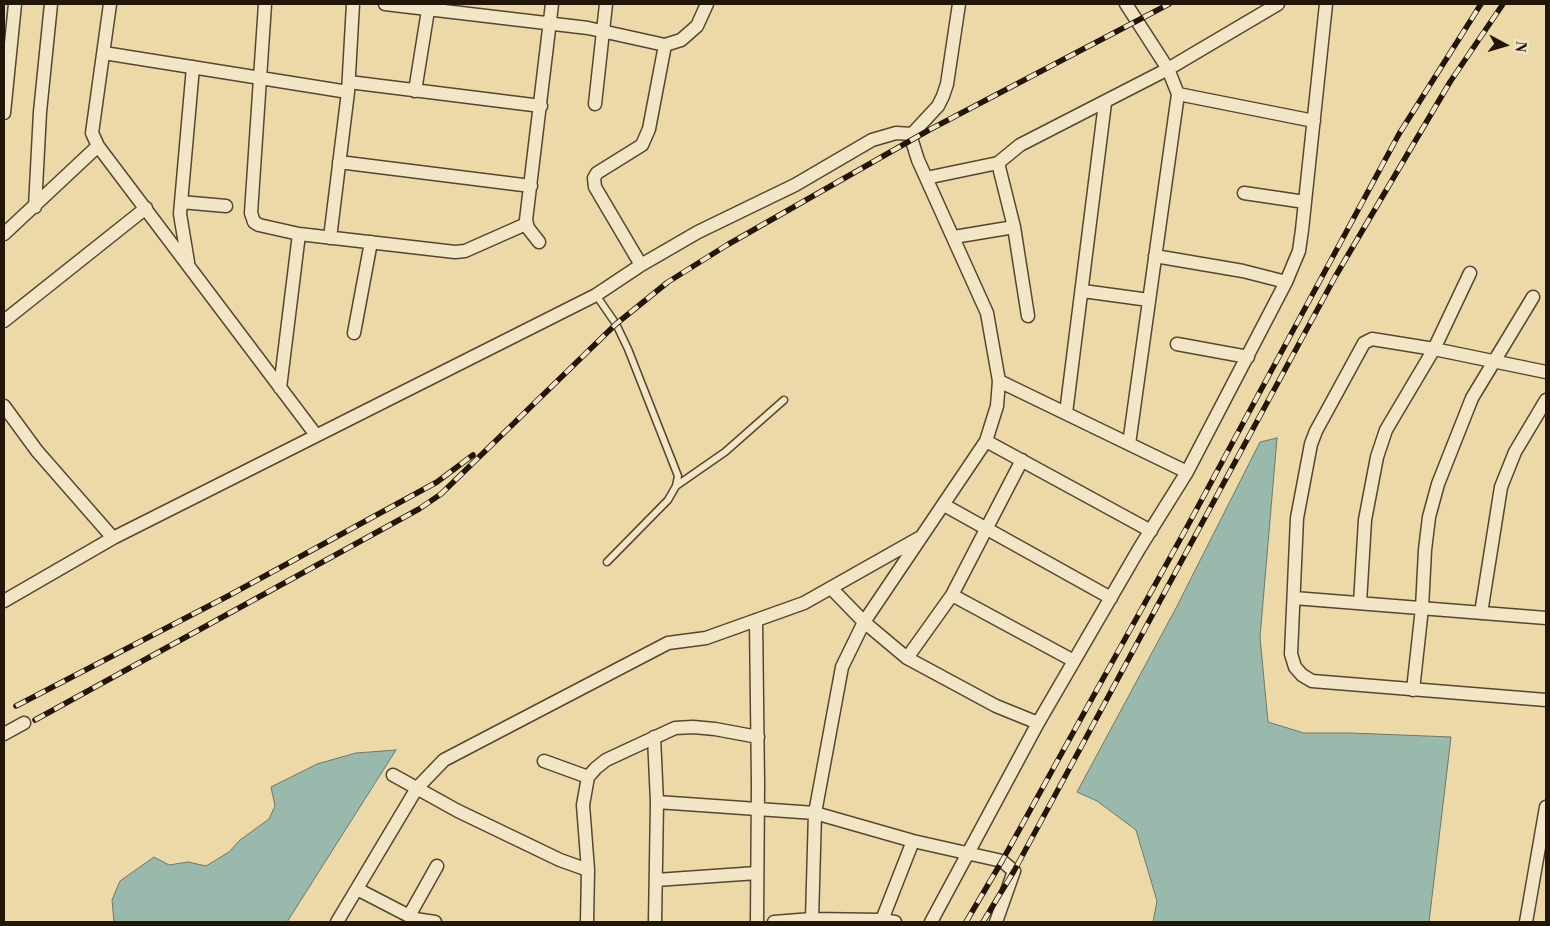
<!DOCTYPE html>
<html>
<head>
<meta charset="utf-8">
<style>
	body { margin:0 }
	#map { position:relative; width:1550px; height:926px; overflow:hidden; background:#edd9a8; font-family:"Libre Bodoni",serif }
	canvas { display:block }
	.frame { position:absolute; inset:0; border:5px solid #211608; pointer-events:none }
	.north { position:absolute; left:1480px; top:20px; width:50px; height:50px; -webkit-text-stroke:4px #f3e6c6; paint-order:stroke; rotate:96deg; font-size:14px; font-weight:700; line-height:20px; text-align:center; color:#211608 }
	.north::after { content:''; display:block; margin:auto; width:18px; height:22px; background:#211608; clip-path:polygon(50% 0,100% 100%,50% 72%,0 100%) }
</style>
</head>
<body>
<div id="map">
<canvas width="1550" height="926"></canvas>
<div class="frame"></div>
<div class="north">N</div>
</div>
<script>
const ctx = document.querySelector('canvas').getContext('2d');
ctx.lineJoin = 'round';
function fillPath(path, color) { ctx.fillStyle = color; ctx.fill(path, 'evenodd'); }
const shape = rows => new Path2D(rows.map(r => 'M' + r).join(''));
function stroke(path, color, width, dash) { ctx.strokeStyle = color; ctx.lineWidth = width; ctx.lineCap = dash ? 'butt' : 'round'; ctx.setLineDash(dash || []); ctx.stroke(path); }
const water = shape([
	[1277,438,1260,637,1268,722,1304,733,1351,733,1451,737,1429,922,1153,922,1157,901,1136,830,1097,801,1077,792,1176,608,1260,442,1277,438],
	[396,750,287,922,114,922,112,900,120,881,154,857,169,865,188,862,206,866,229,852,240,840,269,819,275,806,271,787,317,764,356,753,396,750]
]);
fillPath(water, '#9ab9ad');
stroke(water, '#6a786b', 1);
const lane = shape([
	[596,295,616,324,628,349,678,476,676,486,668,500,607,562],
	[676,486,725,452,784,400]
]);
const street = shape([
	[265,4,251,213,254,222,259,225,299,234,455,252,465,251,526,224],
	[385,4,588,28,665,45,681,40,697,26,707,4],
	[1126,4,1168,69,1178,94,1129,444],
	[104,53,348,92],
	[349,82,541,106],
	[415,91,429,4],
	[1178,94,1314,121],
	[595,104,606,4],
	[4,113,15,4],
	[98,146,92,133,93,126,110,4],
	[339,162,531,186],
	[998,163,1014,227,1028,316],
	[926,178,998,163,1020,145,1168,69,1278,4],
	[1244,193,1305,202],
	[181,202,226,206],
	[35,207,40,112,51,4],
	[4,234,98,146,316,435],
	[954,237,1014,227],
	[330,238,348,92,353,4],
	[539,242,528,228,526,220,552,4],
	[1155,256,1243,271,1286,282],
	[188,262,180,214,193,67],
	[641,265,595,187,594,178,597,173,642,145,649,129,665,45],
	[1083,291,1149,300],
	[4,321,146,208],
	[354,333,371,242],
	[1177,344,1248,357],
	[1546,372,1434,349,1372,339,1364,343,1316,431,1311,444,1297,518,1291,654,1295,667,1302,675,1312,681,1546,700],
	[999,381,1187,472],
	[280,388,299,234],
	[4,406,37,451,113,538],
	[1066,413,1105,103],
	[986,441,1151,531],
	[944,505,1111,598],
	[831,588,864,622,907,658,996,706,1038,723],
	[952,595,1074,661],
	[1294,598,1546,618],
	[4,601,113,538,596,295,641,265,698,232,795,185,872,140,896,133,912,134],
	[1360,603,1365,520,1377,457,1386,430,1434,349,1470,273],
	[1481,613,1501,487,1515,452,1546,400],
	[756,620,758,784,757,922],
	[907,658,952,595,1022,460],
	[1413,690,1422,608,1425,550,1429,517,1438,484,1472,398,1533,297],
	[4,734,24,723],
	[654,737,657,802,655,922],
	[544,761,588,777],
	[393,775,458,811,560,860,588,870],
	[657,802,815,813,913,841,1002,861,1014,871,996,922],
	[656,880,757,873],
	[357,889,415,919,435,922],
	[409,916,437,866],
	[812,919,815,813,842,667,864,622,986,441,997,406,999,381,987,313,918,160,912,141,912,134,938,106,943,96,947,84,959,4],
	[882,920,913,841],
	[337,922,417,788,444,760,668,643,706,638,804,603,919,538],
	[587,922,588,870,583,805,588,777,596,768,606,760,675,728,693,727,715,729,758,737],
	[774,922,812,919,882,920,895,922],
	[931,922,1038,723,1139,549,1187,472,1286,282,1299,251,1302,230,1326,4],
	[1526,922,1546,807]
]);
stroke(lane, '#544730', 9);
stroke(street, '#544730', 15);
stroke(lane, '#f3e6c6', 6);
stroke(street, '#f3e6c6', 12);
const rail = shape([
	[16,706,228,596,437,482,473,455],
	[35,720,419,509,441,494,616,324,668,282,727,245,929,130,1169,4],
	[966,922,1002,861,1187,527,1399,134,1481,4],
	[983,922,1014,871,1335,277,1450,82,1503,4]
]);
stroke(rail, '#211608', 5.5);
stroke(rail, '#f3e6c6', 4, [11]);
</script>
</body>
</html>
